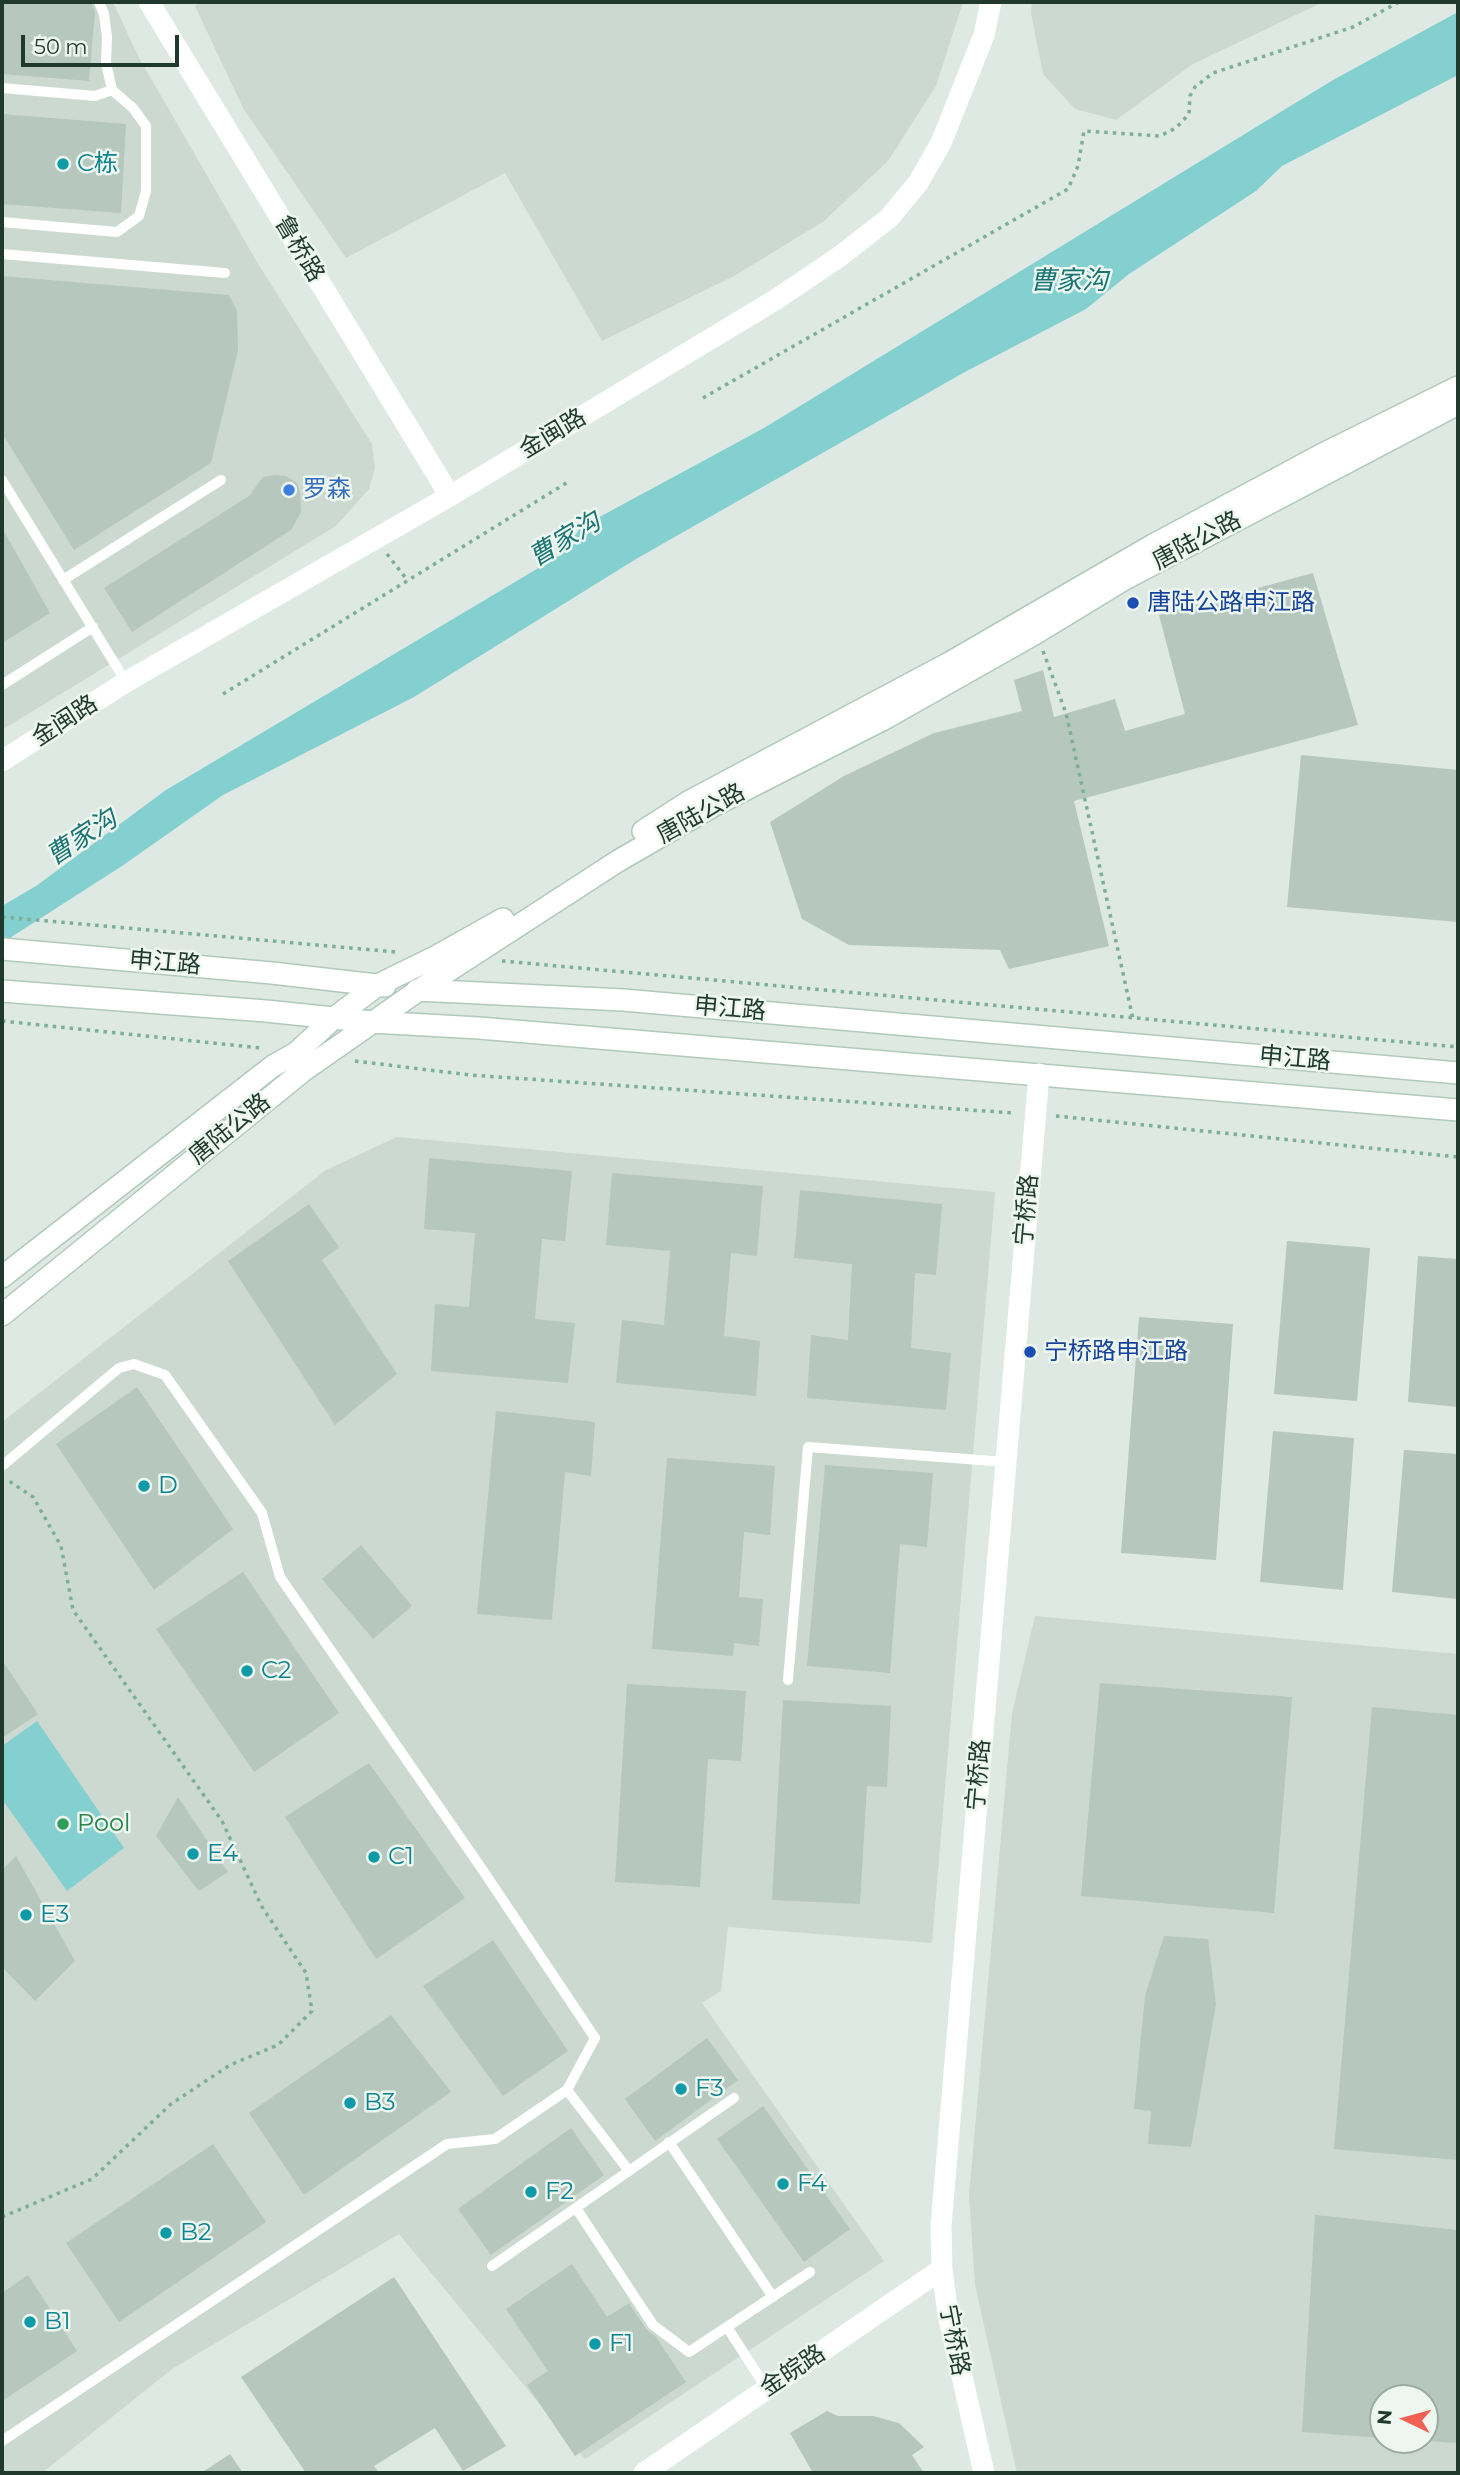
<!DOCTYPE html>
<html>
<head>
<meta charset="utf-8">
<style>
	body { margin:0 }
	#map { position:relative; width:1460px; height:2475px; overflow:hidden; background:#dde9e2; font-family:Montserrat,sans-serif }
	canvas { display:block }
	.frame { position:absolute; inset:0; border:4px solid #1f392e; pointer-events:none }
	.north { position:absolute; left:1369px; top:2384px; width:70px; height:70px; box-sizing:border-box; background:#eef6f0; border:2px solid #9baaa2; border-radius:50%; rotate:275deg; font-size:19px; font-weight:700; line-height:28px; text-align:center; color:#1f392e }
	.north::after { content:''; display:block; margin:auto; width:24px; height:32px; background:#f35f52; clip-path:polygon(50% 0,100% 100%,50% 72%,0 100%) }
	.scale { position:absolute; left:21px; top:35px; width:158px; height:32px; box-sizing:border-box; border:4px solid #1f392e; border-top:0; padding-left:9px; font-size:21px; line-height:24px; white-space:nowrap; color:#1f392e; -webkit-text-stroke:5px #eef6f0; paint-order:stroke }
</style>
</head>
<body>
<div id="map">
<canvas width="1460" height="2475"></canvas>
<div class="frame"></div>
<div class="north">N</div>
<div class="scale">50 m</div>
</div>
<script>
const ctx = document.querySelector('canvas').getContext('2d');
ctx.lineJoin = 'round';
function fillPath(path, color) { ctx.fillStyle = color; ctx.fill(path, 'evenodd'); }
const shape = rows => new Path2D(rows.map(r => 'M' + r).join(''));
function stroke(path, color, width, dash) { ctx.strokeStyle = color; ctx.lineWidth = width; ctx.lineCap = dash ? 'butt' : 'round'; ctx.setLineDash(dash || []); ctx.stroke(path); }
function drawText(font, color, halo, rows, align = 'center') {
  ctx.font = font + ' Montserrat,"Noto Sans SC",sans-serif'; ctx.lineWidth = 5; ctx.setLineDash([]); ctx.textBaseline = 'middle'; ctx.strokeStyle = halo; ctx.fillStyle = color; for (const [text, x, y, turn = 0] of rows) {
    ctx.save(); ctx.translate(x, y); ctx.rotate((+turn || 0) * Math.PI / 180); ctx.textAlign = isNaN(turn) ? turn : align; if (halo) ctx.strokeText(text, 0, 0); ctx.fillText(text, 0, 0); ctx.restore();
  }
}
fillPath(shape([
	[2,2,113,2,138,56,257,262,372,444,375,468,369,489,336,526,2,730],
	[201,2,963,2,936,86,888,161,824,221,736,275,602,341,505,173,346,258,243,108,195,6],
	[1032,2,1323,2,1193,64,1116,120,1075,109,1043,74,1031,13],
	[397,1137,995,1192,932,1943,728,1927,721,1991,702,2003,884,2261,585,2459,399,2234,172,2369,42,2473,2,2473,2,1422,326,1170],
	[1035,1616,1458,1654,1458,2473,1017,2473,975,2285,969,2195,1012,1713],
	[1383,2398,1425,2398,1425,2440,1383,2440]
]), '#ccd9d1');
fillPath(shape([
	[1458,12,1458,75,1282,166,1256,191,1129,274,1086,309,963,373,636,559,414,697,223,795,122,866,2,943,2,906,36,886,166,790,562,554,581,527,764,428,1333,80],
	[37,1721,124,1848,67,1891,2,1799,2,1746]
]), '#84d0d0');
fillPath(shape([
	[2,2,91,2,95,12,89,81,2,74],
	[2,114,126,124,121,213,2,204],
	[2,276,229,295,237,311,238,350,211,463,74,550,2,433],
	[275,475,286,476,297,483,300,492,301,512,291,530,132,632,104,588,249,496,263,477],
	[2,528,50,613,2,643],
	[1313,573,1358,725,1074,801,1109,946,1009,969,1000,950,849,945,802,919,770,822,844,776,934,733,1022,711,1014,680,1043,670,1054,717,1115,699,1125,731,1185,714,1159,615],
	[1301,755,1458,770,1458,922,1287,907],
	[429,1158,572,1171,565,1241,542,1239,535,1319,575,1323,568,1383,431,1371,435,1304,469,1307,475,1233,424,1229],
	[612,1173,763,1186,757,1256,731,1253,724,1336,760,1341,756,1396,616,1383,622,1320,664,1325,670,1251,606,1245],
	[800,1190,942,1204,936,1275,915,1273,911,1348,951,1353,946,1410,807,1398,811,1335,848,1340,852,1264,794,1258],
	[309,1204,339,1247,322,1260,397,1374,335,1425,228,1261],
	[1287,1241,1370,1248,1357,1401,1274,1394],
	[1418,1256,1458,1259,1458,1407,1408,1402],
	[1139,1317,1233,1324,1216,1560,1121,1553],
	[137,1387,233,1529,154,1590,56,1444],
	[496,1411,595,1422,591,1476,565,1472,552,1620,477,1614],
	[1273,1431,1354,1438,1343,1590,1260,1582],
	[1404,1450,1458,1454,1458,1599,1392,1592],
	[667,1458,775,1466,770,1535,744,1532,739,1597,763,1599,759,1646,734,1643,733,1656,652,1649],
	[825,1465,933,1473,927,1547,900,1544,890,1673,807,1666],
	[361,1545,412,1606,373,1639,322,1579],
	[243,1572,339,1713,254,1772,156,1629],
	[2,1660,38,1714,2,1738],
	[1100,1683,1292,1697,1274,1913,1081,1896],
	[627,1684,746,1691,741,1761,708,1759,700,1887,615,1882],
	[783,1700,891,1706,887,1787,867,1786,860,1904,772,1900],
	[1372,1707,1458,1715,1458,2160,1334,2149],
	[369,1763,465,1898,376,1959,285,1817],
	[178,1797,228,1872,199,1891,156,1836],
	[16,1856,75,1961,35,2001,2,1967,2,1870],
	[1164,1936,1208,1939,1216,2004,1191,2147,1148,2144,1151,2111,1134,2109,1145,1996],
	[493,1940,568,2051,503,2096,423,1986],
	[391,2015,451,2092,304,2195,249,2113],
	[707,2038,738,2080,655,2141,625,2099],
	[763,2106,850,2229,804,2262,717,2139],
	[571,2128,604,2175,491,2255,458,2209],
	[213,2144,266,2222,119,2322,66,2243],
	[1315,2215,1458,2230,1458,2443,1425,2441,1425,2398,1383,2398,1383,2438,1302,2432],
	[572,2264,607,2317,629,2303,646,2329,656,2337,686,2382,575,2456,527,2385,548,2371,506,2309],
	[28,2275,77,2351,2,2401,2,2293],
	[394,2277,506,2446,463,2471,435,2428,374,2466,379,2473,306,2473,241,2377],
	[827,2411,838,2416,873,2416,899,2423,924,2447,912,2455,924,2473,813,2473,790,2433],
	[230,2454,243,2473,201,2473]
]), '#b6c7bd');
const secondary = shape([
	[643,831,688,802,951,662,1153,545,1321,455,1458,387],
	[2,949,272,973,385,986],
	[417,990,623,1000,1458,1073],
	[2,991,266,1011,372,1022,479,1028,1458,1110],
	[2,1277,273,1066,296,1053,334,1018,378,985,437,956,503,919],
	[2,1315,303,1071,419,990,618,861,713,806,882,720,1036,633,1123,580,1458,404]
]);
stroke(secondary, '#b1c9bc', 24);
stroke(shape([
	[703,398,1068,189,1078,166,1084,131,1160,136,1176,128,1189,114,1190,96,1195,87,1213,73,1353,27,1399,2],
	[387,554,408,581],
	[1043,651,1066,713,1133,1019],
	[223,694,568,482],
	[2,917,396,952],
	[502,961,1458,1047],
	[2,1021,261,1048],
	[355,1061,470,1075,1014,1113],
	[1056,1116,1458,1157],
	[2,2217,92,2179,171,2104,230,2065,278,2045,312,2011,306,1973,262,1907,222,1821,73,1610,61,1546,33,1497,6,1479]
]), '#7dae97', 3.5, [3.5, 5]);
stroke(shape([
	[2,88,95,96,112,90],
	[2,222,117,232,139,216,146,191,146,126,133,108,112,90,106,63,107,37,104,14,99,2],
	[2,254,225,273],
	[2,480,126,682],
	[63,580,221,480],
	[2,685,93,627],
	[2,1466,119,1368,134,1364,165,1375,262,1513,280,1577,482,1869,595,2038,567,2090,495,2139,447,2144,2,2441],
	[788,1680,808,1447,1006,1462],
	[567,2090,629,2171],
	[669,2142,773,2297],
	[576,2208,653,2325,689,2352,810,2272],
	[492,2266,734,2098],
	[727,2327,767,2389]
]), '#fff', 10);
stroke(shape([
	[149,2,450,496],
	[2,761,126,682,450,496,775,300,839,257,889,218,918,183,941,143,984,35,991,2],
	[644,2473,942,2269],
	[984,2473,948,2315,942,2269,941,2226,1039,1074]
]), '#fff', 21);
stroke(secondary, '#fff', 21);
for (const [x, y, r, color] of [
	[63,164,7,"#0f9aa8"],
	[289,490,7,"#3f7fe0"],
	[1133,603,7,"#1a4fb4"],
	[1030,1352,7,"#1a4fb4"],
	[144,1486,7,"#0f9aa8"],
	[247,1671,7,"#0f9aa8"],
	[63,1824,7,"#2e9e5b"],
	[193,1854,7,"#0f9aa8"],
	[374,1857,7,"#0f9aa8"],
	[26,1915,7,"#0f9aa8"],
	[681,2089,7,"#0f9aa8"],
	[350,2103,7,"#0f9aa8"],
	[783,2184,7,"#0f9aa8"],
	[531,2192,7,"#0f9aa8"],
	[166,2233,7,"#0f9aa8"],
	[30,2322,7,"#0f9aa8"],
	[595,2344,7,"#0f9aa8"]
]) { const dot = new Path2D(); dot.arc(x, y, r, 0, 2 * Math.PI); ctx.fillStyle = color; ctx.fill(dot); stroke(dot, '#eef6f0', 2.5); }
drawText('24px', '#0d838f', '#eef6f0', [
	["C栋",77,164],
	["D",158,1486],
	["C2",261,1671],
	["E4",207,1854],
	["C1",388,1857],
	["E3",40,1915],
	["F3",695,2089],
	["B3",364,2103],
	["F4",797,2184],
	["F2",545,2192],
	["B2",180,2233],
	["B1",44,2322],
	["F1",609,2344]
], 'left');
drawText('24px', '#1f392e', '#eef6f0', [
	["鲁桥路",299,249,59],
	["金闽路",553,434,-31],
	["唐陆公路",1197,541,-28],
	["金闽路",65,721,-33],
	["唐陆公路",701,814,-29],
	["申江路",165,963,5],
	["申江路",730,1009,5],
	["申江路",1295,1059,5],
	["唐陆公路",230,1129,-39],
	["宁桥路",1027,1210,-85],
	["宁桥路",979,1775,-85],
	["宁桥路",954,2340,79],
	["金皖路",793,2371,-34]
]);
drawText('24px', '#366cbe', '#eef6f0', [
	["罗森",303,490]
], 'left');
drawText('24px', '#164399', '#eef6f0', [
	["唐陆公路申江路",1147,603],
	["宁桥路申江路",1044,1352]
], 'left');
drawText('24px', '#27864d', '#eef6f0', [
	["Pool",77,1824]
], 'left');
drawText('italic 26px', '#197474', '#eef6f0', [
	["曹家沟",1069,281],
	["曹家沟",565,540,-31],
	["曹家沟",82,838,-33]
]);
</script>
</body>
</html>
